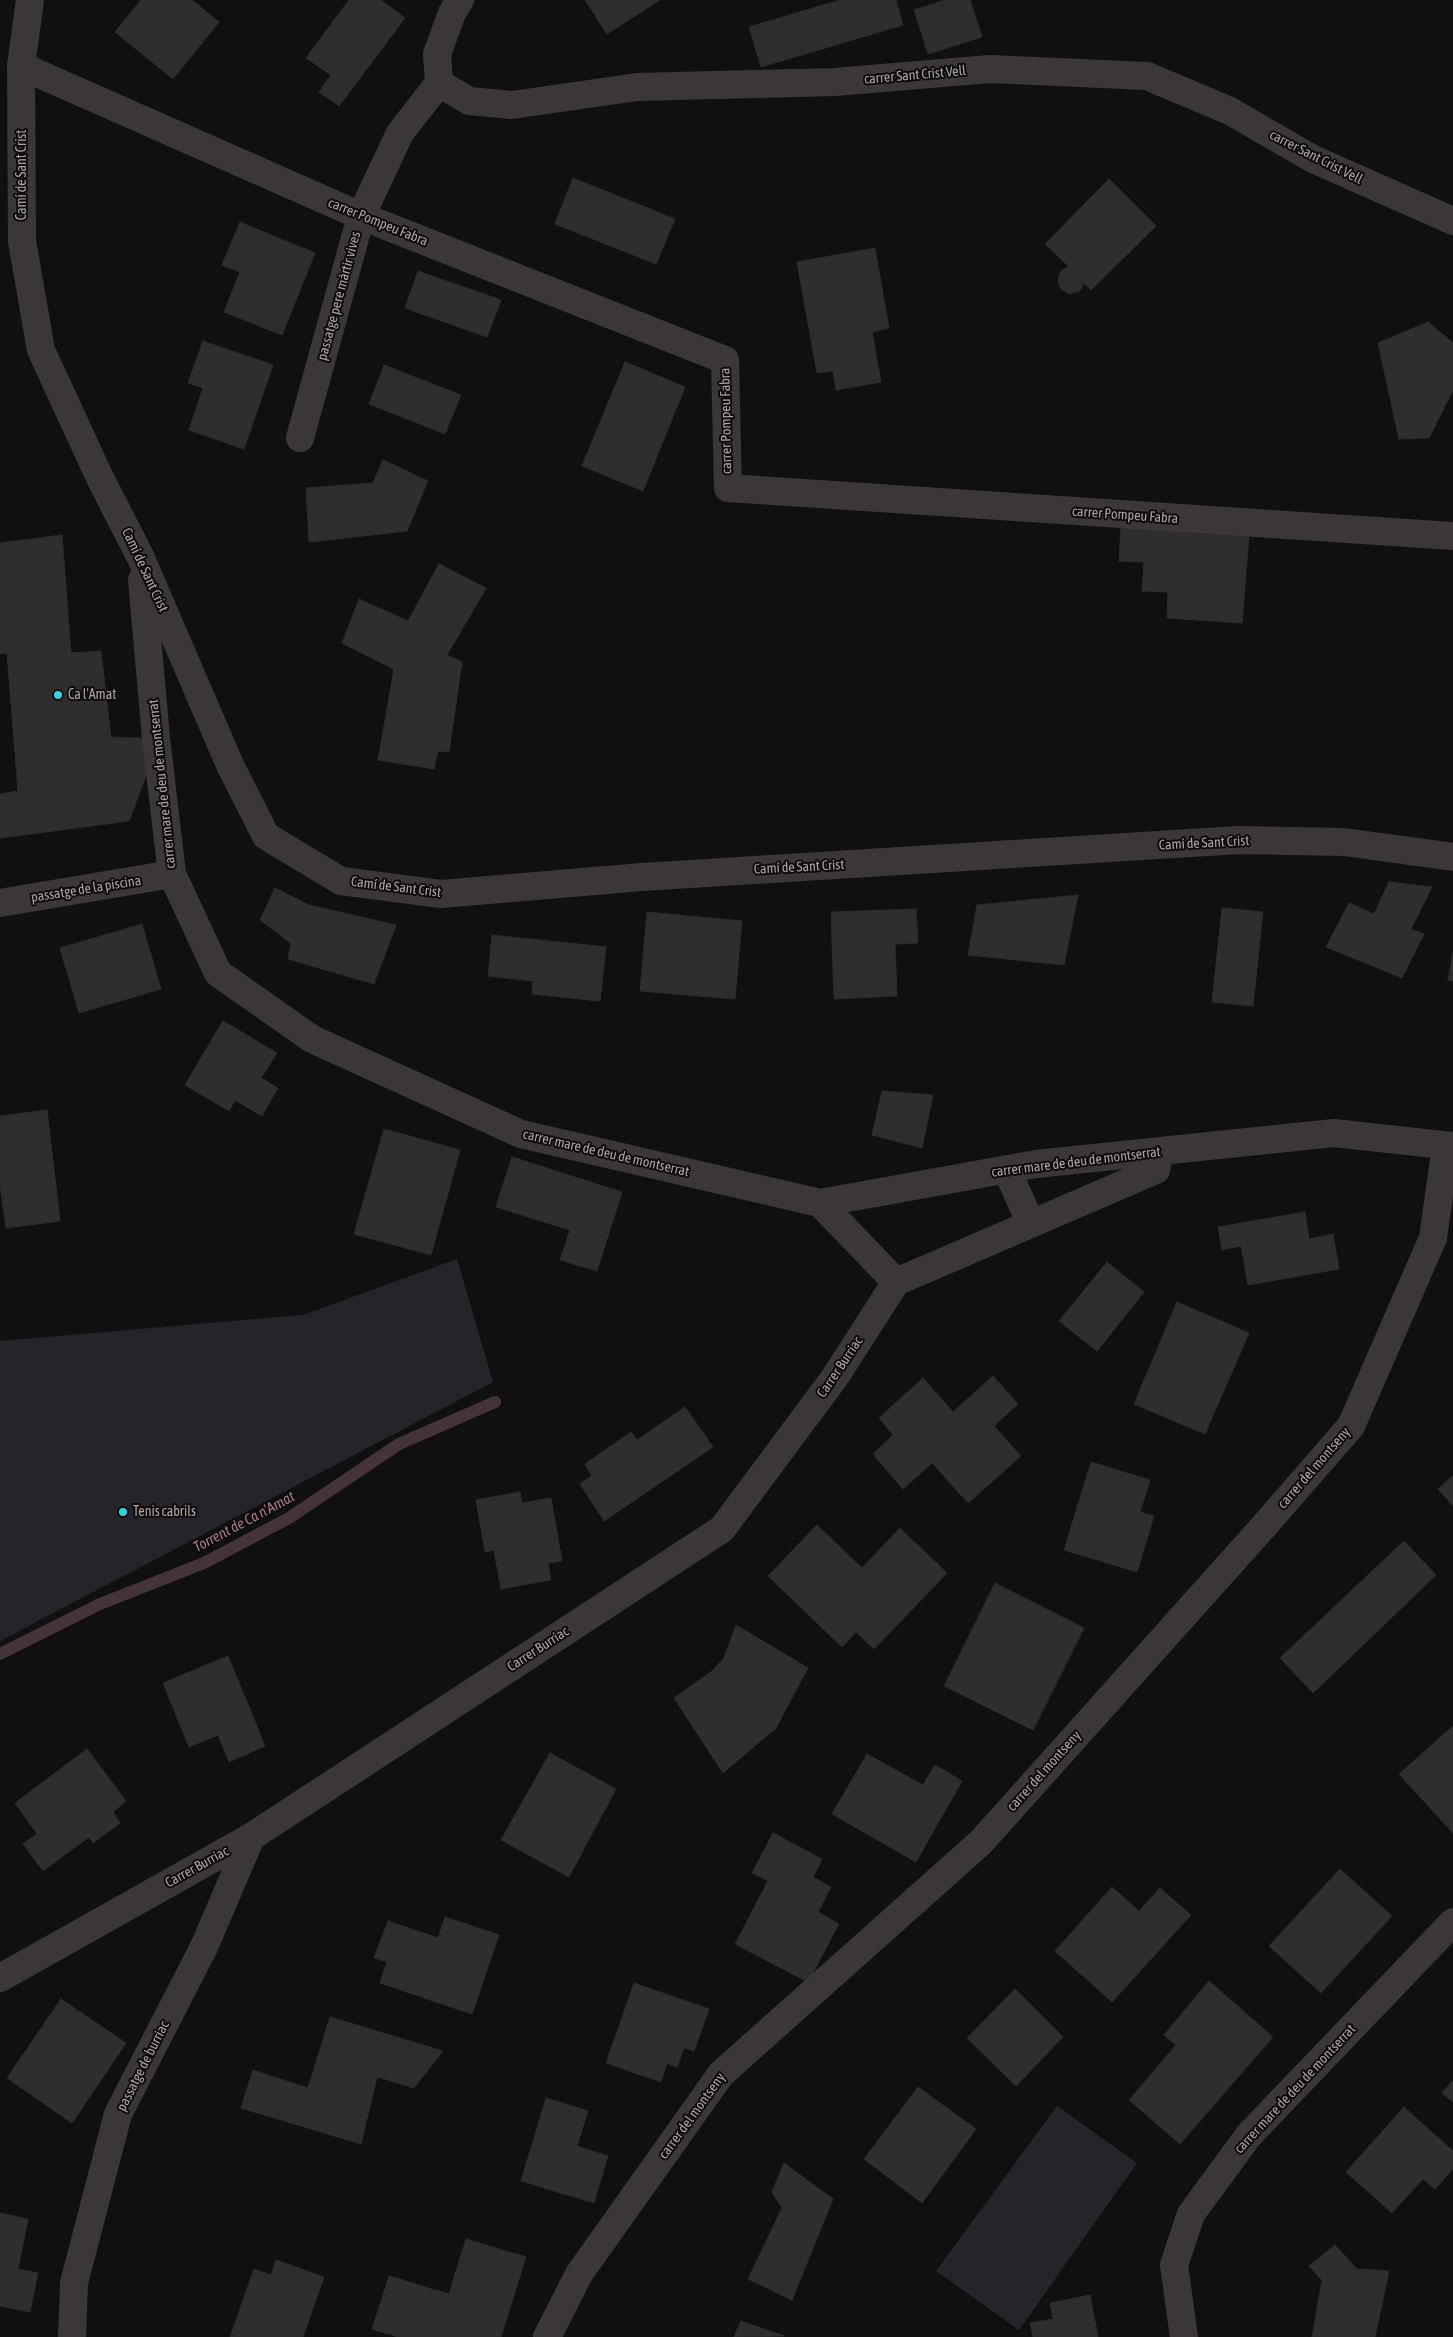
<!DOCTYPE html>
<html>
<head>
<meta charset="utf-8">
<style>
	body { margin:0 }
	canvas { display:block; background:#111010 }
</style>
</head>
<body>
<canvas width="1453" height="2337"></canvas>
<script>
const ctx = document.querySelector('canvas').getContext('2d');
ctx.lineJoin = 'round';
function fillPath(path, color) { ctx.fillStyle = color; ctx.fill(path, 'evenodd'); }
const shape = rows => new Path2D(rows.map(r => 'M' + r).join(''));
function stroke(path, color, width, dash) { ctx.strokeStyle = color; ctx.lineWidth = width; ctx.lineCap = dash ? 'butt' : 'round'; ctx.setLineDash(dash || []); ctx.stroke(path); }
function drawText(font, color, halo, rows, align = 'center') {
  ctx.font = font + ' "Asap Condensed",sans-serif'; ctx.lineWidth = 4; ctx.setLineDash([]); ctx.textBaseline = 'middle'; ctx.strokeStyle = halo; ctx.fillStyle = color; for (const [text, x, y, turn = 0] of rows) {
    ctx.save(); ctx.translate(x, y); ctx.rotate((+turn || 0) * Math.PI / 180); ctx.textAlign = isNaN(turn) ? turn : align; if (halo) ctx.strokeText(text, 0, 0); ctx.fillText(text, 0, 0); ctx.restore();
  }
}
fillPath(shape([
	[457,1259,493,1382,0,1641,0,1341,303,1315],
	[1057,2106,1137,2163,1019,2330,936,2271]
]), '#27232a');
stroke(shape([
	[0,1654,100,1604,204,1563,289,1518,399,1444,495,1402]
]), '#453437', 12);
const building = shape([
	[141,0,192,0,219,22,173,79,115,32,141,0],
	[349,0,381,0,405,18,339,106,319,92,331,75,306,58,349,0],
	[585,0,660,0,607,34,585,0],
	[840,0,896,0,903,25,761,67,749,27,840,0],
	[945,0,970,0,982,37,928,54,914,10,945,0],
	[573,178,675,219,656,264,555,224,573,178],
	[1109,179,1156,226,1091,290,1084,283,1080,291,1069,294,1061,289,1058,282,1060,272,1068,266,1045,244,1109,179],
	[240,222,315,253,282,335,224,312,240,272,222,265,240,222],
	[875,248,889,328,872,332,881,382,836,390,833,371,817,373,797,262,875,248],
	[418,271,501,300,487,337,405,308,418,271],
	[1428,322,1453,343,1453,390,1429,438,1399,439,1378,343,1428,322],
	[203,341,273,365,244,449,189,430,203,388,188,383,203,341],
	[625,362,685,387,643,491,582,466,625,362],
	[384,365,461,395,445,434,369,404,384,365],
	[383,460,428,481,407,531,309,542,306,488,373,483,383,460],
	[1121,527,1249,536,1242,623,1167,618,1168,592,1142,591,1144,562,1119,561,1121,527],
	[62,535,71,653,101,651,111,737,142,738,147,773,129,821,0,838,0,794,18,791,7,653,0,654,0,543,62,535],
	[439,564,486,588,447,655,462,662,449,752,438,751,434,769,378,760,394,669,342,643,359,599,408,621,439,564],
	[1389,882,1432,887,1411,929,1424,934,1402,978,1326,947,1349,903,1374,914,1389,882],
	[275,888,309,905,396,925,374,984,288,959,291,943,260,920,275,888],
	[1078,895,1064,965,968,955,977,905,1078,895],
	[1222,908,1263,912,1253,1006,1212,1002,1222,908],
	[916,909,918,943,895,944,897,996,834,999,831,912,916,909],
	[647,912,742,921,735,999,640,991,647,912],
	[142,924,161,989,79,1013,60,948,142,924],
	[492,935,606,947,600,1001,532,994,533,981,488,976,492,935],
	[1453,952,1453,981,1448,980,1453,952],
	[223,1021,277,1053,261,1078,278,1088,262,1116,235,1100,229,1111,185,1085,223,1021],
	[882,1091,933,1095,922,1148,872,1135,882,1091],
	[47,1110,60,1221,6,1228,0,1185,0,1116,47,1110],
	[384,1129,460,1150,431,1255,354,1234,384,1129],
	[512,1157,622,1192,597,1271,560,1260,570,1230,496,1207,512,1157],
	[1305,1212,1309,1239,1333,1234,1339,1269,1248,1285,1241,1246,1222,1250,1218,1227,1305,1212],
	[1107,1262,1144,1292,1097,1351,1059,1321,1107,1262],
	[1177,1302,1249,1333,1205,1434,1134,1404,1177,1302],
	[993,1376,1018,1404,994,1426,1021,1456,968,1503,932,1463,903,1489,873,1454,893,1435,879,1418,923,1378,953,1412,993,1376],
	[685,1407,713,1447,604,1521,580,1484,592,1476,585,1464,631,1432,637,1440,685,1407],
	[1091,1462,1150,1480,1140,1512,1154,1516,1137,1572,1064,1550,1091,1462],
	[1453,1476,1453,1506,1438,1489,1453,1476],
	[520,1492,522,1503,551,1498,562,1561,548,1563,551,1580,501,1589,494,1550,485,1552,476,1500,520,1492],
	[817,1525,862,1568,900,1528,947,1573,874,1649,856,1632,842,1647,768,1576,817,1525],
	[1404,1541,1436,1575,1313,1693,1280,1658,1404,1541],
	[995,1583,1084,1628,1033,1730,944,1686,995,1583],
	[736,1625,808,1668,776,1728,723,1773,674,1698,712,1671,724,1658,736,1625],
	[228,1656,265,1746,229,1762,218,1735,189,1747,163,1683,228,1656],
	[1453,1726,1453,1833,1399,1774,1453,1726],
	[87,1749,126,1801,113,1812,120,1823,93,1843,89,1837,43,1871,23,1844,37,1834,15,1803,87,1749],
	[550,1753,616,1789,569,1877,501,1840,550,1753],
	[867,1754,923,1785,935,1765,962,1781,916,1862,832,1814,867,1754],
	[773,1833,822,1859,813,1877,831,1887,818,1912,839,1924,808,1982,735,1944,768,1881,752,1873,773,1833],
	[1340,1869,1392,1916,1321,1993,1269,1946,1340,1869],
	[1112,1887,1139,1911,1160,1888,1191,1915,1112,2002,1055,1951,1112,1887],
	[445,1917,499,1935,472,2014,380,1983,387,1962,374,1958,388,1921,438,1938,445,1917],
	[1209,1981,1273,2037,1180,2144,1129,2100,1176,2045,1164,2035,1209,1981],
	[634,1983,709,2009,694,2051,684,2048,677,2067,667,2063,661,2082,606,2063,634,1983],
	[1015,1989,1063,2037,1016,2086,967,2038,1015,1989],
	[61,1999,126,2043,72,2123,7,2078,61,1999],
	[330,2017,443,2051,414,2088,377,2077,361,2144,241,2108,253,2070,308,2088,330,2017],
	[1453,2080,1453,2102,1442,2093,1453,2080],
	[918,2087,976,2129,922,2203,864,2159,918,2087],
	[546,2098,588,2111,577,2146,608,2156,594,2203,521,2181,546,2098],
	[1404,2107,1453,2151,1453,2169,1435,2189,1423,2179,1392,2213,1346,2172,1404,2107],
	[784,2163,833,2199,792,2300,748,2279,782,2208,772,2192,784,2163],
	[0,2213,28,2219,18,2269,38,2273,30,2312,0,2306,0,2213],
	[466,2239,526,2257,501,2337,398,2337,372,2329,389,2276,449,2294,466,2239],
	[1335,2245,1357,2269,1389,2271,1375,2337,1312,2337,1322,2280,1309,2266,1335,2245],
	[276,2260,324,2277,303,2337,230,2337,254,2269,271,2275,276,2260],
	[1090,2295,1098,2337,1033,2337,1030,2323,1053,2319,1050,2303,1090,2295],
	[741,2321,784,2336,734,2337,741,2321]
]);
fillPath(building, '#302e2d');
stroke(building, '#2d2b2a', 1);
stroke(shape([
	[30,0,21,66,22,241,41,350,100,478,140,556,230,765,266,836,341,881,441,894,642,877,1239,840,1344,842,1453,857],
	[21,66,361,216,725,360,728,488,1453,536],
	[439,83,469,101,512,105,637,87,835,82,990,69,1147,76,1230,111,1313,159,1453,221],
	[439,83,437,54,452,13,460,0],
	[300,438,361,216,400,133,439,83],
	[142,580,156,738,172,874,218,973,312,1039,521,1134,820,1203,1036,1164,1334,1133,1453,1146],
	[0,903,172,874],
	[1007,1170,1031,1224],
	[820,1203,896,1282],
	[896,1282,1156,1170,1160,1151],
	[0,1978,251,1837,722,1529,835,1377,896,1282],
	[72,2337,74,2283,118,2114,204,1947,251,1837],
	[547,2337,579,2274,721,2074,981,1842,1264,1526,1351,1426,1433,1238,1446,1146],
	[1184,2337,1174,2265,1191,2214,1249,2135,1453,1922]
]), '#3b3736', 28);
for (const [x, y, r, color] of [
	[58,695,5,"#36d2e3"],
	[123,1512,5,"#36d2e3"]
]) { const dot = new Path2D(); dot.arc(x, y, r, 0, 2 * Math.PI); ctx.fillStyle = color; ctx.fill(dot); stroke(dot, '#0c0b0b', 2); }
drawText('14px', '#b1a4a2', '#0c0b0b', [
	["carrer Sant Crist Vell",915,75,-5],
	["carrer Sant Crist Vell",1316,157,27],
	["Camí de Sant Crist",22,175,-90],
	["carrer Pompeu Fabra",378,222,22],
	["passatge pere màrtir vives",339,296,-75],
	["carrer Pompeu Fabra",726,421,-91],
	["carrer Pompeu Fabra",1125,515,4],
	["Camí de Sant Crist",145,570,65],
	["carrer mare de deu de montserrat",162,784,-96],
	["Camí de Sant Crist",1204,843,-3],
	["Camí de Sant Crist",799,867,-3],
	["Camí de Sant Crist",396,887,7],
	["passatge de la piscina",86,889,-9],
	["carrer mare de deu de montserrat",606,1153,13],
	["carrer mare de deu de montserrat",1076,1162,-7],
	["Carrer Burriac",840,1367,-56],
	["carrer del montseny",1314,1468,-49],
	["Carrer Burriac",538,1649,-33],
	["carrer del montseny",1044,1771,-48],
	["Carrer Burriac",197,1867,-29],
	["passatge de burriac",143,2066,-63],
	["carrer mare de deu de montserrat",1295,2089,-47],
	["carrer del montseny",692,2116,-54]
]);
drawText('14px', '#b1a4a2', '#0c0b0b', [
	["Ca l'Amat",68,695],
	["Tenis cabrils",133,1512]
], 'left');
drawText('italic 15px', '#aa7b7f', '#0c0b0b', [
	["Torrent de Ca n'Amat",244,1522,-28]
]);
</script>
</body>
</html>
